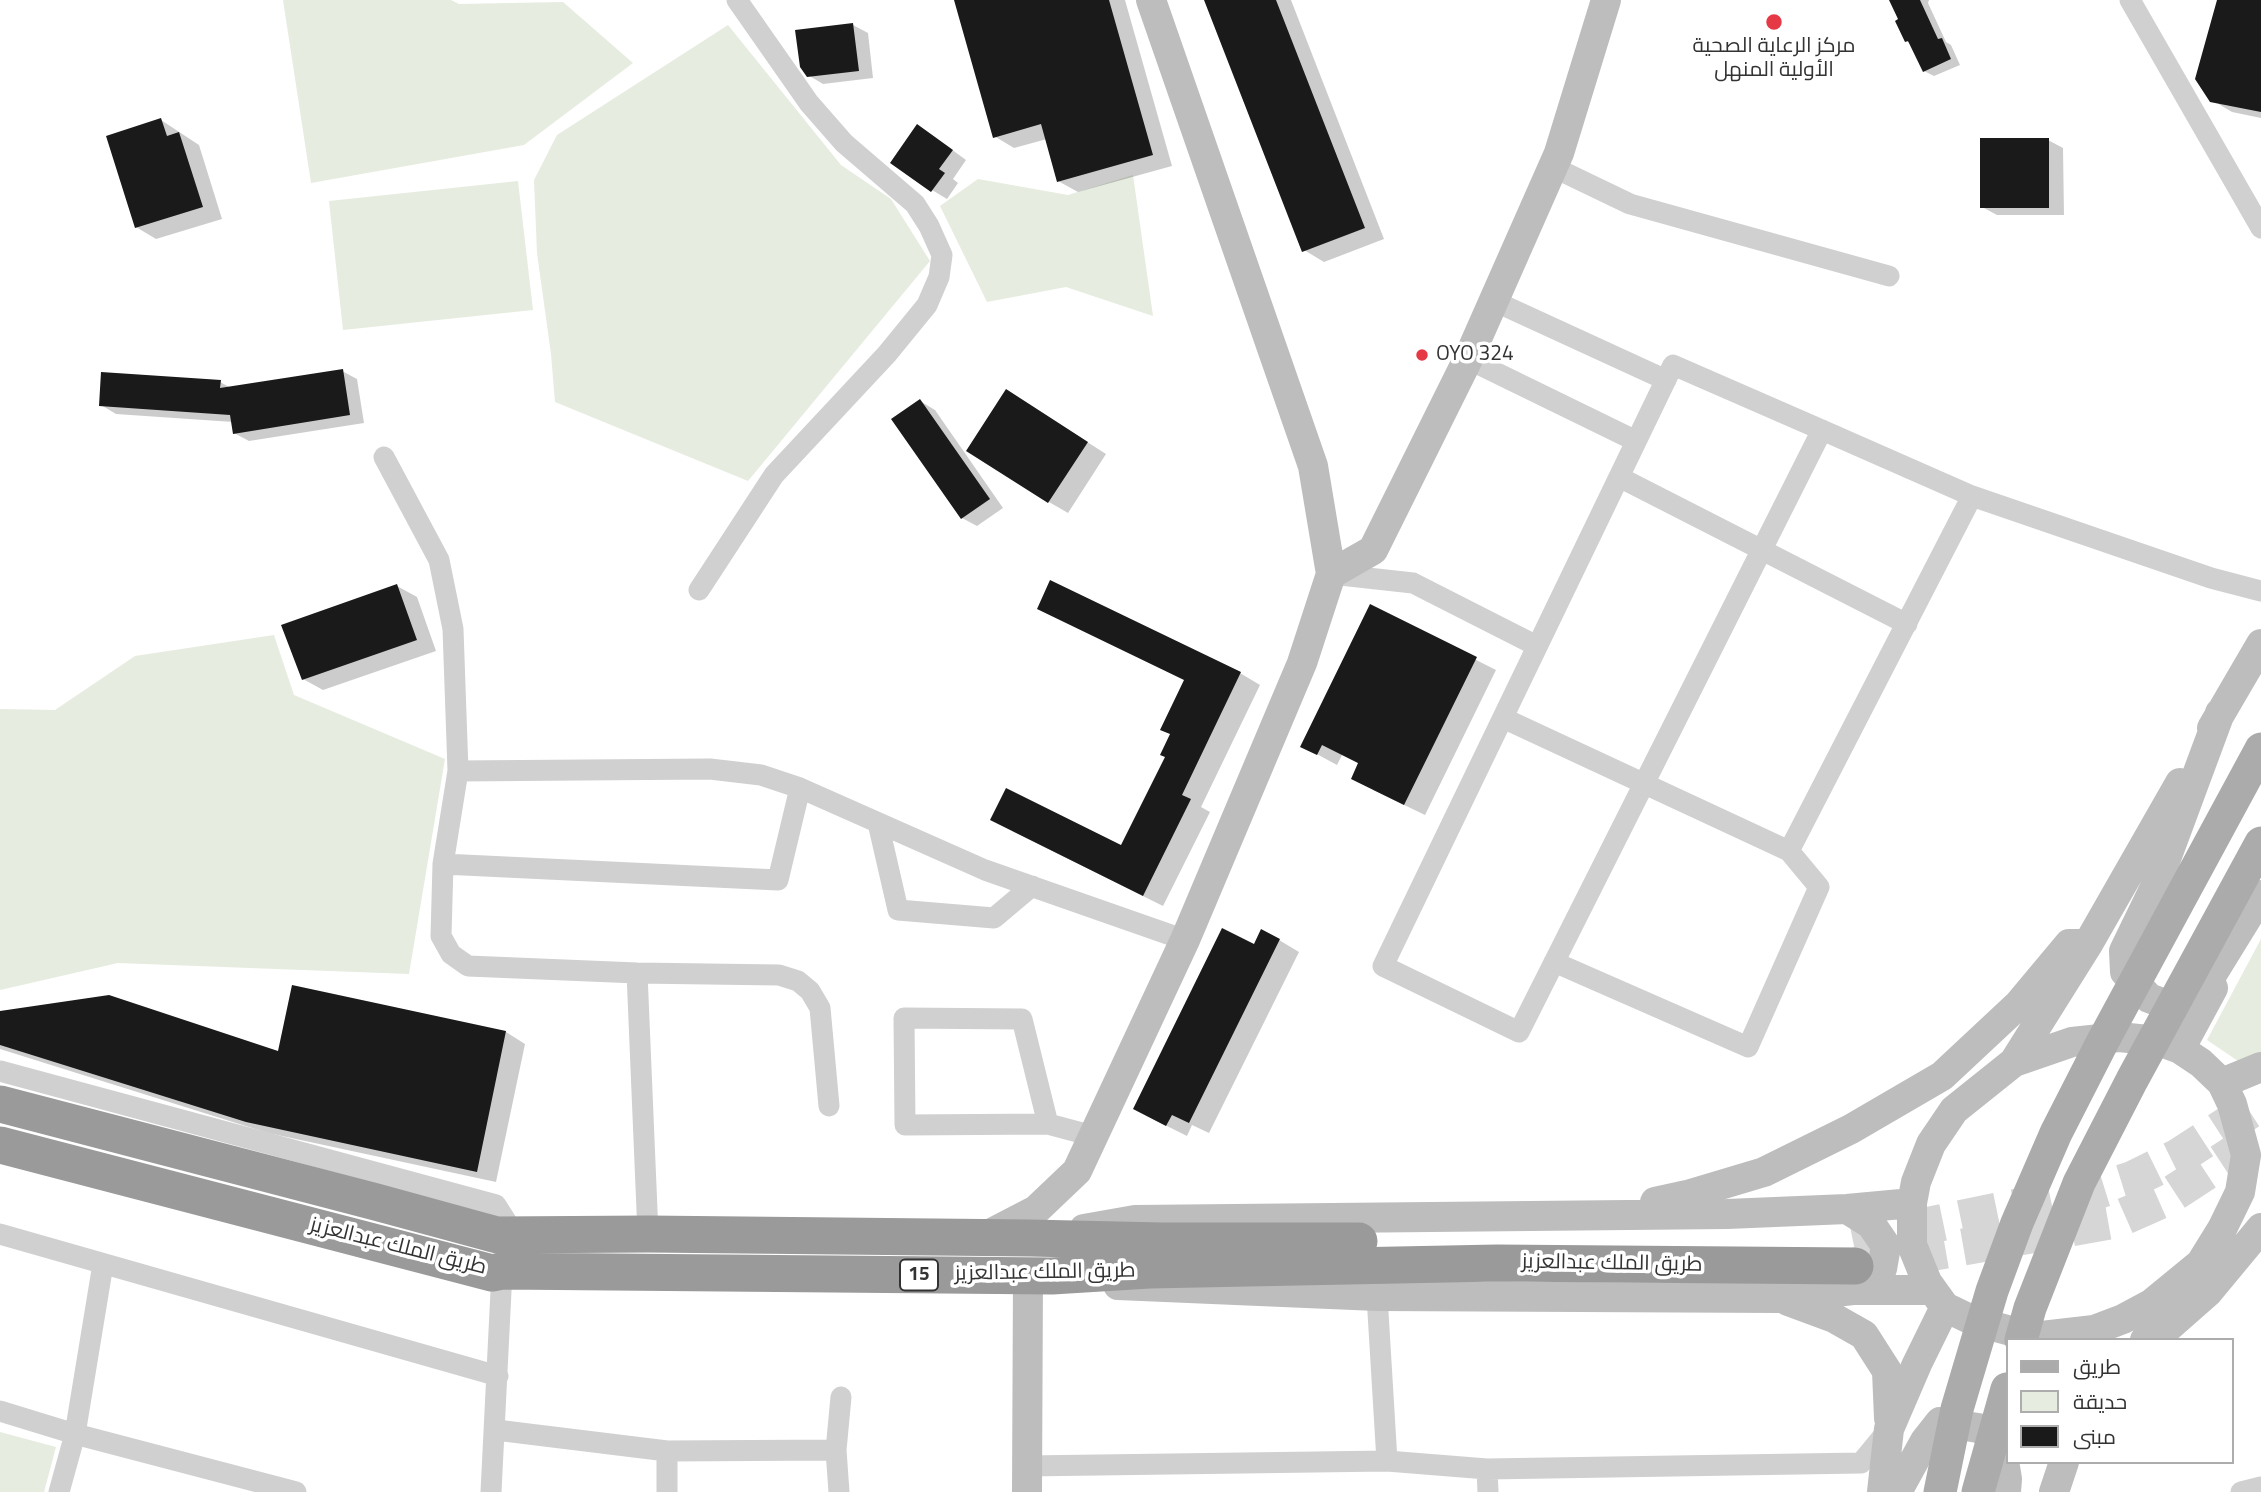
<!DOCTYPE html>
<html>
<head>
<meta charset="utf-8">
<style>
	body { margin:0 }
	#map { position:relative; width:2261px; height:1492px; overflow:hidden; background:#fff; font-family:"Titillium Web",Cairo,sans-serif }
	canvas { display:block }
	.legend { position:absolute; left:2006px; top:1338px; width:228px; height:126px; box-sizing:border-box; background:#fff; border:2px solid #adadad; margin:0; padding:9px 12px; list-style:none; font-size:21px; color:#333 }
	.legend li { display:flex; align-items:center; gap:14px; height:35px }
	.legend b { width:35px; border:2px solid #adadad }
</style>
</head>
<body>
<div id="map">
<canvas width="2261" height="1492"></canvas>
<ul class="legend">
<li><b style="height:9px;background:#ababab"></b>طريق</li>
<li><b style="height:19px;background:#e6ecdf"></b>حديقة</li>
<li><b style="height:19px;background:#1a1a1a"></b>مبنى</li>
</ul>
</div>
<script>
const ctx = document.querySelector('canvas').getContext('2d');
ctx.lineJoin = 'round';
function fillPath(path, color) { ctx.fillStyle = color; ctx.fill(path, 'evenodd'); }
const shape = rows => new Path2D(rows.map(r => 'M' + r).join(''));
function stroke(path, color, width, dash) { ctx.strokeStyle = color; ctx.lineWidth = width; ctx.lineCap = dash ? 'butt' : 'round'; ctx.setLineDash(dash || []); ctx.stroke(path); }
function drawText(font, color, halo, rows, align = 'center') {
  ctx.font = font + ' "Titillium Web",Cairo,sans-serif'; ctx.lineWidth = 7; ctx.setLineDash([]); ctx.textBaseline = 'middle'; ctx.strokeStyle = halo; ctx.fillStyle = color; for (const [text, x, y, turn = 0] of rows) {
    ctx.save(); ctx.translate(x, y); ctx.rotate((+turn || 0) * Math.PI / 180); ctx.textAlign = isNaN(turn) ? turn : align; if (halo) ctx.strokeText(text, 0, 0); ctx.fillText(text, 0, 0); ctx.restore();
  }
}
fillPath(shape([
	[283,0,451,0,459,4,563,2,633,63,524,145,311,183],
	[728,25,841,165,891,199,930,261,748,481,555,402,551,354,537,253,534,180,557,135],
	[1133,175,1153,316,1066,287,987,302,940,206,978,179,1068,195],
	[518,181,533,310,343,330,329,201],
	[274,635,294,695,445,759,409,974,118,963,0,990,0,709,55,710,135,656],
	[2261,939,2261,1053,2244,1065,2207,1040],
	[0,1432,56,1447,44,1492,0,1492]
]), '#e6ecdf');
fillPath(shape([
	[956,0,1125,0,1172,166,1078,192,1058,181,1047,139,1014,148,994,136],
	[1206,0,1291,0,1384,239,1324,262,1304,250],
	[1891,0,1929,0,1928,3,1946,42,1951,45,1960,65,1934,76,1924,71,1911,44,1906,41],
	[2219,0,2261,0,2261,118,2232,112,2212,100],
	[853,25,868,33,873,78,823,84,808,75],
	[161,120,199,145,222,219,156,239,136,227],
	[932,135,966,160,953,179,958,183,947,199,932,190],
	[2048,140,2063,148,2064,215,1997,215,1982,207],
	[342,371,357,379,364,423,249,441,234,433,233,422,116,414,101,405,220,382,231,388],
	[920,401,935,410,1003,508,977,526,962,518],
	[1026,403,1106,454,1068,513,1049,502],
	[397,586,417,597,436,651,323,690,303,679],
	[1371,607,1496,670,1425,815,1373,790,1360,764,1342,755,1337,765,1302,746],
	[1240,673,1260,685,1201,807,1210,812,1163,906,1012,831,1122,847],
	[1279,940,1299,952,1209,1133,1192,1125,1187,1136,1155,1120,1255,946],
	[0,1012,280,1053,506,1032,525,1044,496,1182,268,1133,0,1049]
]), '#0003');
fillPath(shape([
	[954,0,1109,0,1153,155,1057,182,1041,124,993,138],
	[1204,0,1276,0,1365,228,1302,252],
	[1889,0,1920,0,1938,39,1942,38,1951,59,1923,72,1908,41,1905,42,1895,21,1898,19],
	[2217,0,2261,0,2261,112,2210,102,2195,79],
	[853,23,859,71,807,77,800,67,795,30],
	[161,118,167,136,179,132,203,207,135,228,106,136],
	[917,124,953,150,939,169,945,173,931,192,890,163],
	[1980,138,2049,138,2049,208,1980,208],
	[343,369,350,415,233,434,230,415,99,406,101,372,221,380,220,388],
	[1006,389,1088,442,1048,503,966,451],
	[920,399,990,499,961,519,891,419],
	[1050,580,1241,672,1182,795,1191,799,1143,896,990,820,1006,788,1121,845,1165,757,1160,755,1170,734,1160,730,1184,680,1037,609],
	[397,584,417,640,302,680,281,625],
	[1370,604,1477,657,1404,805,1351,779,1358,763,1322,745,1317,755,1300,747],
	[1222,928,1254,944,1261,929,1280,939,1189,1123,1172,1115,1166,1126,1133,1109],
	[292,985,506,1031,477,1172,246,1122,0,1045,0,1011,109,995,278,1051]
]), '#1a1a1a');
stroke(shape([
	[1853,1241,2099,1190,2131,1180,2178,1157,2261,1103],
	[1855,1266,2116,1220,2166,1198,2261,1136]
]), '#d6d6d6', 37, [37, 18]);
stroke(shape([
	[2130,0,2261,228],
	[1553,167,1630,204,1889,276],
	[1494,301,1666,380],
	[1468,359,1636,441],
	[1822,430,1519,1032,1383,966,1673,365,1822,430,1972,496,2211,578,2261,591],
	[384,457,439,560,453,629,458,771,443,864,441,936,451,954,468,966,637,973,779,975,798,981,810,991,820,1008,829,1106],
	[1619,477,1907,624],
	[1331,574,1413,583,1537,646],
	[699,590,774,475,887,354,927,305,939,277,942,255,929,226,915,204,844,143,809,103,737,0],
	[1503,718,1789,851],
	[458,771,710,769,761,775,800,788,985,870,1185,940],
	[878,823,898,910,994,918,1032,886],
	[443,864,778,880,800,788],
	[1554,962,1748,1047,1819,887,1789,851,1972,496],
	[637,973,648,1234],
	[0,1071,496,1205,515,1235],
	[1048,1124,905,1125,904,1018,1022,1019,1048,1124,1093,1136],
	[0,1234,498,1376],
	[1377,1296,1387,1461],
	[0,1411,75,1434,296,1492],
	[496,1430,667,1451,836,1450],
	[1026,1466,1387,1461,1487,1469,1861,1463,1889,1429],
	[1487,1469,1488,1492],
	[59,1492,75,1434,103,1264],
	[491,1492,502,1271],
	[667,1492,667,1451],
	[839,1492,836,1450,841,1397],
	[2241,1492,2261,1487]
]), '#d0d0d0', 21);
stroke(shape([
	[1331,574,1373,550,1468,359,1559,153,1606,0],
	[2220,713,2157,883,2124,951,2125,972,2149,998,2178,1009,2211,976,2261,895],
	[2212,728,2261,644],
	[2119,1037,2158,1041,2180,1049,2201,1063,2222,1083,2232,1104,2246,1155,2240,1192,2222,1229,2201,1263,2151,1304,2123,1319,2094,1330,2033,1337,1974,1321,1945,1307,1927,1282,1912,1245,1912,1203,1916,1182,1931,1144,1954,1110,2014,1062,2072,1042,2119,1037],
	[2180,1049,2213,988],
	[2014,1062,2088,944,2180,783],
	[2222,1083,2261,1067],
	[1655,1202,1687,1195,1764,1172,1851,1129,1942,1076,2018,1005,2069,944,2088,944],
	[1847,1209,1871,1224,1886,1246,1882,1269,1873,1279,1853,1290],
	[1084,1229,1135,1220,1727,1214,1847,1209,1912,1203],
	[984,1237,1036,1210,1077,1171,1185,940,1302,663,1331,574,1313,466,1151,0],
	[1118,1285,1377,1296,1781,1298,1853,1290,1932,1290],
	[1788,1301,1834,1318,1864,1335,1887,1371,1889,1418],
	[2145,1340,2166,1329,2208,1292,2261,1228],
	[1027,1492,1028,1276],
	[1882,1492,1889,1429,1917,1364,1945,1307],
	[1897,1492,1925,1441,1940,1422,1978,1428,2000,1437,2007,1479,2006,1492],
	[2054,1492,2064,1462]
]), '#bdbdbd', 30);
stroke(shape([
	[2021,1340,2030,1308,2079,1183,2132,1080,2261,843],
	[1940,1492,1957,1409,1992,1291,2017,1223,2056,1133,2103,1041,2261,749],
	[1978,1492,2007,1389]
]), '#ababab', 33);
stroke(shape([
	[0,1104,376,1202,497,1235,648,1234,1030,1238,1162,1241,1359,1241],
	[0,1145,492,1273,502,1271,1052,1276,1149,1270,1497,1263,1855,1266]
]), '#9a9a9a', 37);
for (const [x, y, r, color] of [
	[1774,22,9,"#e63946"],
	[1422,355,7,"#e63946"]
]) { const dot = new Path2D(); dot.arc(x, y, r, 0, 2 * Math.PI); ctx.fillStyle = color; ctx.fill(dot); stroke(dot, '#fff', 2.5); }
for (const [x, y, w] of [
	[919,1275,38]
]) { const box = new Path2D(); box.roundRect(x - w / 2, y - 15.5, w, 31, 5); ctx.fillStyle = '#fff'; ctx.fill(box); stroke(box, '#333', 2); }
drawText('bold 19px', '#333', null, [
	["15",919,1275]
]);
drawText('21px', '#333', '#fff', [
	["مركز الرعاية الصحية",1774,47],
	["الأولية المنهل",1774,71],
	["OYO 324",1436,355,"left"]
]);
drawText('21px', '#333', '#fff', [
	["طريق الملك عبدالعزيز",398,1247,14],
	["طريق الملك عبدالعزيز",1612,1264,1],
	["طريق الملك عبدالعزيز",1045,1273,-1]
]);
</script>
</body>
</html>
